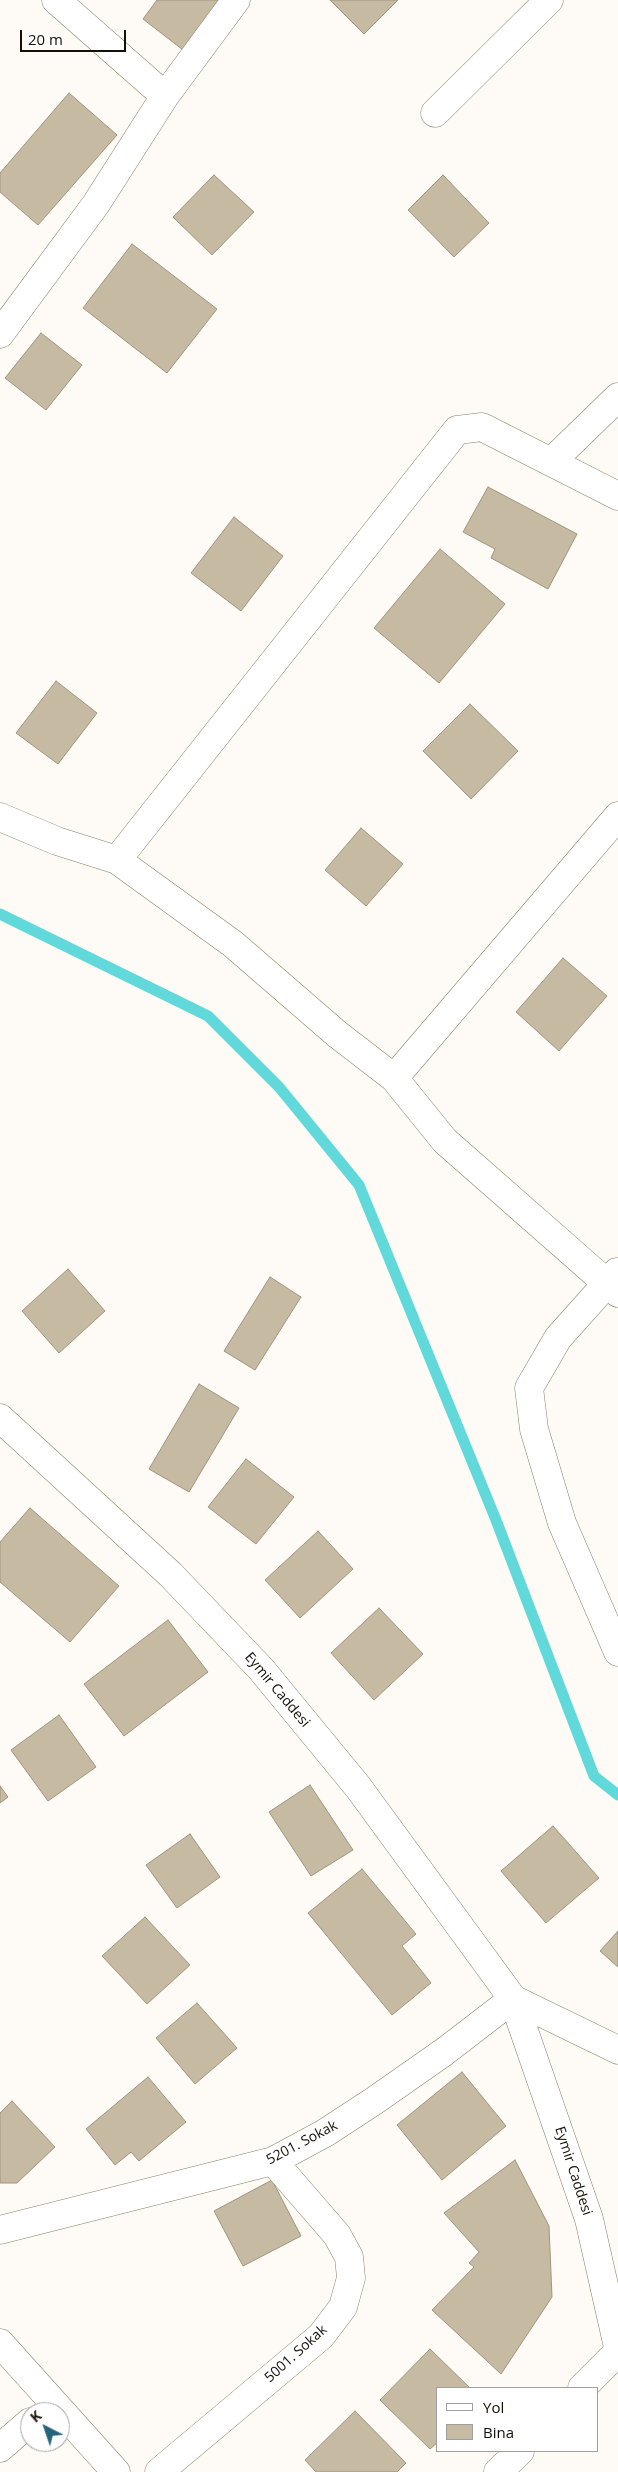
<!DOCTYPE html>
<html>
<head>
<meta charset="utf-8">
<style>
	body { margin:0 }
	#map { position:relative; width:618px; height:2472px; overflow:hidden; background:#fefbf6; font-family:"Open Sans",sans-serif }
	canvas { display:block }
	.legend { position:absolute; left:436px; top:2387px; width:162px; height:65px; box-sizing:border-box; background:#fff; border:1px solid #a19f9c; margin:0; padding:6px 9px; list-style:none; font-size:15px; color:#130f07 }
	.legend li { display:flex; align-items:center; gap:10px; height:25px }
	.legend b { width:25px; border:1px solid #a19f9c }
	.north { position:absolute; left:20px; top:2402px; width:50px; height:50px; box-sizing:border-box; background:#fff; border:1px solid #a19f9c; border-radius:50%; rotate:319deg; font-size:14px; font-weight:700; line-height:20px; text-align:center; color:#130f07 }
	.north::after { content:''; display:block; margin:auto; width:18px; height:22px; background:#25647a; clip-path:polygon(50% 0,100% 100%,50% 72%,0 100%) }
	.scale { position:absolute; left:20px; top:30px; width:106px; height:22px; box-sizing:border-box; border:2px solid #130f07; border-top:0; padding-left:6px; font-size:15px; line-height:18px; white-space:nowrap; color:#130f07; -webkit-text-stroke:4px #fff; paint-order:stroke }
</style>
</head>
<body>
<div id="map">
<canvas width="618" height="2472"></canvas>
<ul class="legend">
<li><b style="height:6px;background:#fff"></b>Yol</li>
<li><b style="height:14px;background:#c6bba2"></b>Bina</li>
</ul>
<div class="north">K</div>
<div class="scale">20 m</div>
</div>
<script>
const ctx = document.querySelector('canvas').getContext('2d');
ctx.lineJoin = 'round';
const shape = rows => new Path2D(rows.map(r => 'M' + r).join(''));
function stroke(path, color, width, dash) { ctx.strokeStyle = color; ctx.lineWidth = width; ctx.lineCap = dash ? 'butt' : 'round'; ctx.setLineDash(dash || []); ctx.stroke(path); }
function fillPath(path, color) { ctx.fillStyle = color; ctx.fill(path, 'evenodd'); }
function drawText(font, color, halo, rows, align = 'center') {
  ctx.font = font + ' "Open Sans",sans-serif'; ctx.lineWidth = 4.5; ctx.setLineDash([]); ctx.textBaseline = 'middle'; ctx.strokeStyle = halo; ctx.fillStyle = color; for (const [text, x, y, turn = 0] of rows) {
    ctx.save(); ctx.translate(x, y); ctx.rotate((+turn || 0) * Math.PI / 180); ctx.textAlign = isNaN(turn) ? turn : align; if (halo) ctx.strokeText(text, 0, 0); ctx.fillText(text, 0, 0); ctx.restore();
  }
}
stroke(shape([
	[0,914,208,1016,279,1087,359,1185,496,1520,594,1776,618,1795]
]), '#61d9db', 11);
const building = shape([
	[157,0,223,0,183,50,143,19,157,0],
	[330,0,398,0,364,34,330,0],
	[69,93,117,135,38,225,0,192,0,173,69,93],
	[214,175,254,212,212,255,173,217,214,175],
	[443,175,489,223,454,257,408,210,443,175],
	[132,244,217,309,167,373,83,308,132,244],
	[41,333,82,365,46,410,5,378,41,333],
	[488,487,577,534,548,589,491,558,495,549,463,532,488,487],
	[234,517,283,556,241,611,191,573,234,517],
	[440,549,505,604,439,683,374,628,440,549],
	[56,681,97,713,58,764,16,733,56,681],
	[470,704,518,751,471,799,423,751,470,704],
	[361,828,403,864,366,906,325,870,361,828],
	[563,958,607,996,559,1051,516,1012,563,958],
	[68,1269,105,1311,59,1353,22,1311,68,1269],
	[270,1277,301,1297,255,1370,224,1351,270,1277],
	[199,1384,239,1408,189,1492,149,1469,199,1384],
	[246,1459,294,1497,256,1544,208,1507,246,1459],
	[30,1508,119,1586,70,1642,0,1582,0,1542,30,1508],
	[318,1531,353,1569,300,1618,265,1580,318,1531],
	[379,1608,423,1654,374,1700,331,1653,379,1608],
	[168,1620,208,1672,124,1736,84,1684,168,1620],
	[59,1715,96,1767,48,1801,11,1750,59,1715],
	[310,1785,353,1850,311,1876,269,1812,310,1785],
	[0,1786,8,1797,0,1803,0,1786],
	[553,1826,599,1878,546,1923,501,1871,553,1826],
	[190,1834,220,1877,177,1908,146,1865,190,1834],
	[362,1869,416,1934,402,1946,431,1983,392,2015,308,1913,362,1869],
	[145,1917,190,1965,147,2004,102,1956,145,1917],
	[618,1931,618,1967,600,1951,618,1931],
	[197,2003,237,2048,195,2084,156,2038,197,2003],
	[462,2072,506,2126,442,2180,397,2125,462,2072],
	[148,2077,186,2122,139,2161,131,2152,115,2165,86,2129,148,2077],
	[12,2101,55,2147,17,2183,0,2183,0,2113,12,2101],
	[515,2160,549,2226,552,2297,501,2374,432,2310,474,2267,469,2263,479,2252,444,2213,515,2160],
	[272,2180,301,2236,243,2266,214,2211,272,2180],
	[430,2349,470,2388,437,2388,437,2443,430,2449,380,2400,430,2349],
	[355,2411,406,2463,397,2472,316,2472,305,2460,355,2411]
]);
fillPath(building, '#c6bba2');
stroke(building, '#9f957d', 1);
const street = shape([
	[56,0,165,96],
	[435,113,549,0],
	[0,334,96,204,165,96,236,0],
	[551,462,618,397],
	[0,817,57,841,117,860,233,944,337,1034,394,1078,445,1141,618,1293],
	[117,860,457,430,482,427,618,496],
	[394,1078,618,816],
	[617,1272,558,1338,529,1388,534,1429,562,1523,618,1652],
	[0,2230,273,2161,325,2133,374,2101,444,2052,513,1999],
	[0,2448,30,2422],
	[159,2472,321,2336,343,2307,351,2278,349,2257,337,2235,273,2161]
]);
const secondary = shape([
	[0,1418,170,1574,261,1669,358,1787,513,1999,589,2219,618,2347],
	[513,1999,618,2050],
	[0,2343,116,2472]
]);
const highway = shape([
	[582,2388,618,2352],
	[498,2472,520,2451]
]);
stroke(street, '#8b8069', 29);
stroke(secondary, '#8b8069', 29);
stroke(highway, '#8b8069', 29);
stroke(street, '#fff', 28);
stroke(secondary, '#fff', 28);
stroke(highway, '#fff', 28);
drawText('14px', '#130f07', '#fff', [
	["Eymir Caddesi",277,1690,50],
	["5201. Sokak",302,2143,-28],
	["Eymir Caddesi",573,2171,72],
	["5001. Sokak",296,2354,-42]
]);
</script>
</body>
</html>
